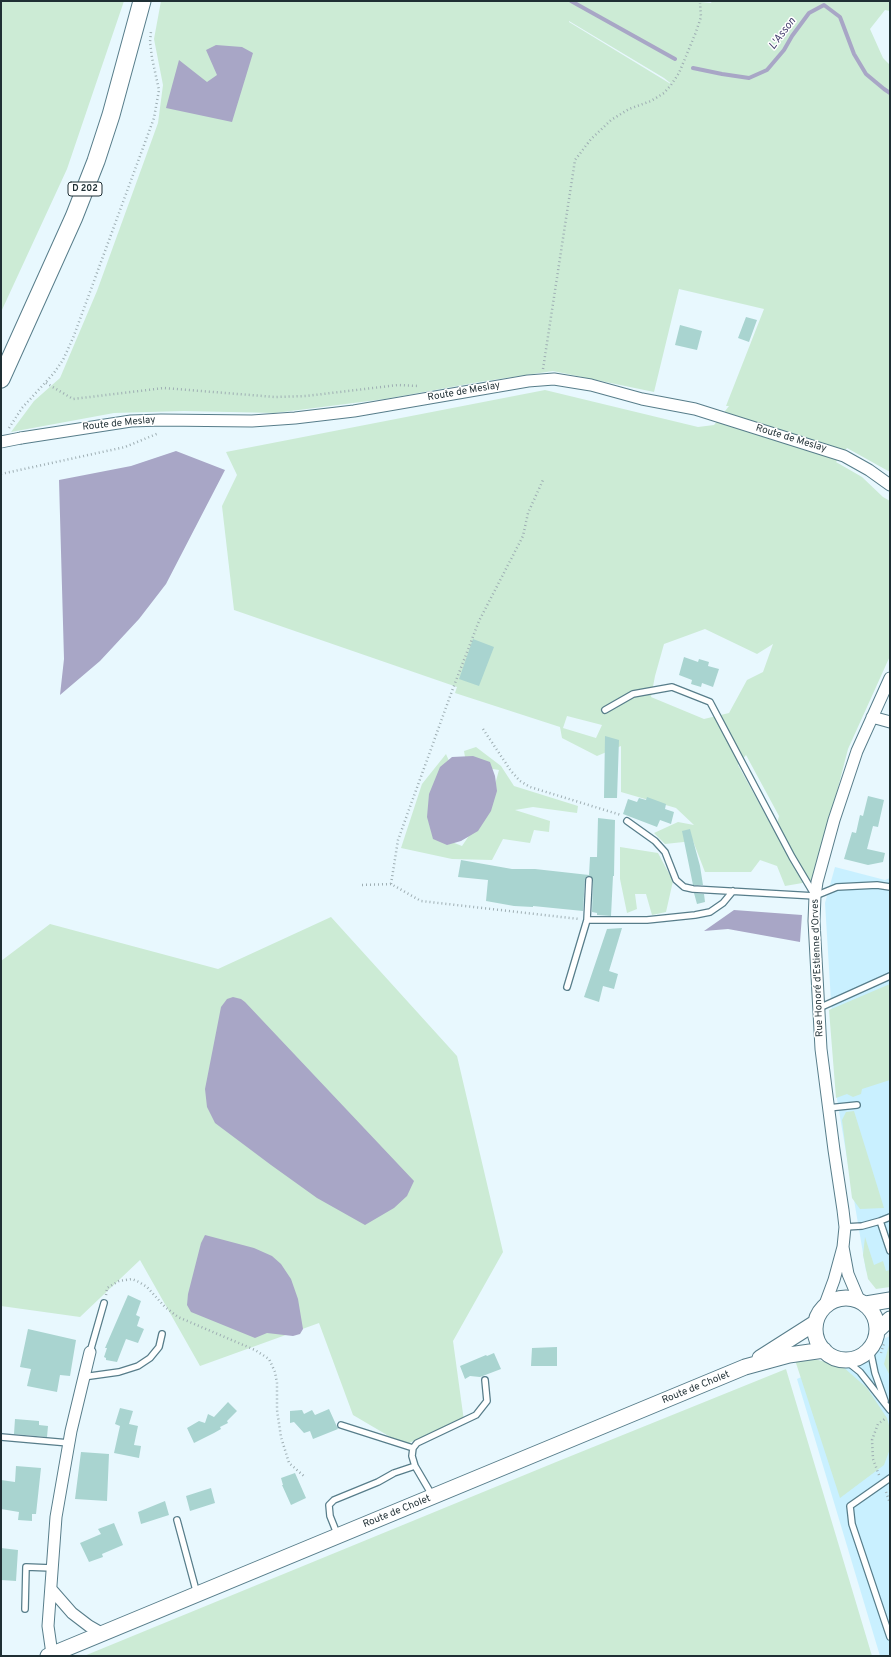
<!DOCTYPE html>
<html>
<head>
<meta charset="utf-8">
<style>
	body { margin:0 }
	#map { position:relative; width:891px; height:1657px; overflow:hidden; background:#e8f8fe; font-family:Overpass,sans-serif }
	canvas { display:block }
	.frame { position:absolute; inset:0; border:2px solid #1f2f34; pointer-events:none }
</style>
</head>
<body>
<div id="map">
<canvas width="891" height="1657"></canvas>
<div class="frame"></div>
</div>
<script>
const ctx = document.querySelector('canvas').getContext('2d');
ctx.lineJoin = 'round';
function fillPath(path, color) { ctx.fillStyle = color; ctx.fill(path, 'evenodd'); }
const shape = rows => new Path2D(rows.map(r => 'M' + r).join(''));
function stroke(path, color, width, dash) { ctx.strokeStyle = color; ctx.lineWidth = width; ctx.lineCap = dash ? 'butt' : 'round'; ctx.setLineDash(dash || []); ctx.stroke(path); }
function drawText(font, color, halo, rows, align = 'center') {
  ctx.font = font + ' Overpass,sans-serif'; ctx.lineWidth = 3; ctx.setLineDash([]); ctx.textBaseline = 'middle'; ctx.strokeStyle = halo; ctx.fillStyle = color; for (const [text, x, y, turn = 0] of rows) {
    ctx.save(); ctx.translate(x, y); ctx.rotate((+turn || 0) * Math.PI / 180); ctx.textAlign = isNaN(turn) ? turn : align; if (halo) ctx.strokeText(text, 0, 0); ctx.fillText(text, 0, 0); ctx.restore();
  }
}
fillPath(shape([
	[835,867,885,880,890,878,890,1286,866,1271,837,1099,825,903],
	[890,1336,890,1656,880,1656,797,1379]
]), '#c9f0ff');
fillPath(shape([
	[1,1,124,1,67,169,1,312],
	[161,1,689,1,711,3,712,1,890,1,890,11,885,10,870,29,883,58,890,65,890,472,847,448,836,462,862,477,883,497,890,501,890,656,848,749,814,881,785,886,777,866,760,860,751,872,705,872,693,841,665,844,654,833,678,822,694,825,676,808,621,792,621,746,597,756,562,738,560,727,455,693,457,687,234,610,222,506,237,475,226,452,545,390,698,427,714,425,729,406,726,406,764,309,679,289,654,392,553,371,479,382,385,399,275,413,184,411,114,413,11,432,34,401,60,378,97,291,158,123,163,85,154,39],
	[569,21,664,78,674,86,569,22],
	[705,629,757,654,773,644,763,672,747,680,729,713,704,719,651,697,655,676,664,644],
	[567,716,602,725,596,738,563,728],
	[746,755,779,816,775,832,738,765],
	[476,747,501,766,514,786,578,806,577,813,533,807,515,810,550,821,549,832,534,830,530,843,503,839,492,860,452,859,401,848,422,784,446,754,452,768,434,835,462,846,489,806,499,770,487,768,467,769,464,751],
	[620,847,658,853,673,881,666,912,652,915,646,894,635,894,637,909,627,913,620,879],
	[331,917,457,1056,503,1252,453,1341,464,1421,404,1445,353,1415,319,1323,200,1366,140,1260,80,1317,1,1306,1,961,50,924,218,969],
	[890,984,890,1080,862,1089,861,1094,853,1097,847,1094,836,1098,829,1010],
	[854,1111,884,1208,860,1209,852,1198,842,1120,846,1112],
	[865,1237,874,1265,883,1261,886,1271,890,1270,890,1287,876,1289,868,1279,863,1255],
	[890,1341,890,1376,884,1364],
	[814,1359,842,1366,867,1388,887,1418,890,1429,890,1449,884,1465,840,1498,795,1360],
	[786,1369,872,1656,84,1656,561,1460]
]), '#ccebd5');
fillPath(shape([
	[216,45,242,47,253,53,232,122,166,108,179,60,207,82,217,75,206,50],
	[176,451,225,470,166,584,139,619,100,661,60,695,64,659,59,480,131,466],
	[473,756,490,762,495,776,497,791,491,811,478,831,461,841,447,845,433,839,427,817,429,794,440,767,452,757],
	[734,910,802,915,800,942,728,929,704,931],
	[233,997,241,999,245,1002,414,1181,407,1196,394,1208,365,1225,317,1198,271,1165,215,1123,207,1107,205,1089,221,1007,227,999],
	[205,1235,254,1248,272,1256,281,1264,291,1279,298,1299,303,1329,300,1334,293,1336,267,1333,255,1338,191,1312,187,1305,188,1294,201,1243]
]), '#a8a6c6');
stroke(shape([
	[571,1,675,59],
	[693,68,722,74,749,78,767,70,784,50,792,36,809,13,824,5,840,17,854,54,866,74,884,89,890,93]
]), '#a8a6c6', 4);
fillPath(shape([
	[746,317,757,320,749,342,738,338],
	[680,325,702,331,697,350,675,345],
	[473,639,494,647,479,686,459,679],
	[684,657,698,662,699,659,709,662,708,666,719,669,713,687,702,683,701,687,691,684,692,680,679,675],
	[605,736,619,740,617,798,604,798],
	[868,796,884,800,878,827,873,826,867,849,885,853,883,862,868,865,844,859,852,832,856,833,860,815,863,816],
	[647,797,666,804,665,809,674,812,671,824,660,820,657,827,623,814,628,799,637,802,639,798,646,800],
	[598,818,615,820,614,876,613,876,611,916,597,915,597,913,592,912,593,880,590,876,587,876,585,879,583,911,533,906,533,907,514,906,486,901,488,880,458,877,461,860,512,869,535,869,589,875,590,857,597,857],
	[690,829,700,866,703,885,693,885,682,831],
	[694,893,704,894,705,902,697,904],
	[622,928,609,971,618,974,614,989,603,986,599,1002,584,997,607,929],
	[128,1295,141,1301,136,1315,140,1317,137,1326,144,1329,138,1343,126,1339,117,1362,106,1360,106,1358,104,1357,107,1348,105,1348],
	[28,1329,76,1340,70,1376,60,1375,57,1392,27,1386,31,1369,20,1367],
	[557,1347,557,1366,531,1366,532,1348],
	[494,1353,501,1369,480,1377,470,1376,465,1379,460,1366,486,1355,487,1356],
	[228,1402,237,1411,227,1421,228,1423,220,1427,221,1429,214,1433,194,1443,187,1428,199,1421,205,1423,208,1414,214,1417],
	[120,1408,133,1411,129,1424,138,1426,134,1445,141,1446,139,1458,114,1453,120,1426,115,1424],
	[329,1409,338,1429,313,1439,310,1431,304,1433,294,1422,290,1423,290,1411,302,1410,304,1414,312,1410,315,1415],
	[15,1419,39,1421,39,1425,48,1426,47,1437,14,1434],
	[81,1452,109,1454,107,1501,75,1499],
	[16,1466,41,1468,36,1514,32,1514,32,1521,18,1520,19,1512,1,1509,1,1480,15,1482],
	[295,1473,306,1498,291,1505,282,1485,283,1485,281,1478],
	[211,1488,215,1503,190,1511,186,1496],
	[165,1501,169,1515,141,1524,138,1512],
	[114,1523,123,1545,102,1554,103,1557,89,1562,80,1543,101,1534,98,1529],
	[1,1548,18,1550,16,1581,1,1580]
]), '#a9d4d0');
const lane = shape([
	[605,710,633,694,672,687,710,702,792,857,814,894],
	[627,821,655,841,665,852,676,880,684,887,693,889,815,896,837,887,877,885,890,887],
	[587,920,589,880],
	[567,987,587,920,647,920,695,915,710,912,723,903,733,891],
	[819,1008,890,976],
	[828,1108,857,1105],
	[880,1221,890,1217],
	[845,1227,862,1226,880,1221,890,1251],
	[870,1349,875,1373,885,1401],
	[90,1352,104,1303],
	[845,1360,860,1372,890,1410],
	[83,1377,119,1372,138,1366,150,1358,159,1347,162,1334],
	[341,1425,413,1448],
	[1,1437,69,1443],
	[415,1466,412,1456,413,1448,417,1443,476,1415,487,1401,485,1380],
	[890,1478,850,1506,852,1524,890,1637],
	[177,1520,197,1594],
	[338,1536,330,1516,329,1505,334,1500,378,1482,394,1473,415,1466,432,1495],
	[25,1609,26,1567,52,1568]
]);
const street = shape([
	[21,438,131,421,161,420,252,421,295,418,354,411,528,381,554,379,591,385,642,399,695,409,844,456,869,470,890,485],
	[872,717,890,722],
	[843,1247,845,1227,843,1210,834,1150,821,1049,814,921,815,896,817,882,834,820,857,751,890,678],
	[824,1307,834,1280,843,1247,848,1274,859,1300],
	[51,1589,72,1613,89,1626,103,1634],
	[52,1654,48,1626,56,1517,71,1431,90,1352]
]);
const secondary = shape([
	'815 1329a31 31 0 1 1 62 0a31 31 0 1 1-62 0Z',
	[866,1304,890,1300],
	[878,1330,890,1319],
	[760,1358,815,1323],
	[48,1656,745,1367,789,1355,824,1350]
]);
const primary = shape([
	[1,379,74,217,96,161,111,115,142,1]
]);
stroke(lane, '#577d8a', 8);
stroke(street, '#577d8a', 13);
stroke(secondary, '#577d8a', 17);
stroke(primary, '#577d8a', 19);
stroke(shape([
	[543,369,575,160,591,139,611,120,629,109,651,101,664,93,671,85,679,73,696,32,701,17,700,3],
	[46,383,73,399,164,388,275,397,306,396,398,385,419,386],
	[9,428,22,408,54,373,63,360,73,338,154,118,159,90,152,58,150,42,151,31],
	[1,474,125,447,159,433],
	[483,729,511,771,520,781,530,787,621,815],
	[391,884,398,840,452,691,479,621,523,536,528,513,543,480],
	[362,885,391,884,421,901,579,919],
	[106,1295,107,1288,119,1281,132,1279,139,1282,147,1287,165,1307,178,1317,255,1350,269,1359,275,1372,277,1383,277,1410,281,1437,289,1463,305,1477],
	[881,1353,884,1343],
	[879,1475,873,1459,872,1440,878,1424,886,1418],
	[886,1492,890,1503]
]), '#9eaeb3', 2.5, [1, 3]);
stroke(lane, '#fff', 5.5);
stroke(street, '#fff', 11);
stroke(secondary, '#fff', 15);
stroke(primary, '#fff', 17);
const streetBridge = shape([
	[1,442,21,438]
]);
stroke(streetBridge, '#577d8a', 13, []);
stroke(streetBridge, '#fff', 11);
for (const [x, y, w] of [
	[85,189,34]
]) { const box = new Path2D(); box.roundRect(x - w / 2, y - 7, w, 14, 3); ctx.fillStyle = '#fff'; ctx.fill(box); stroke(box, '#1f2f34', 1); }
drawText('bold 9px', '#1f2f34', null, [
	["D 202",85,189]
]);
drawText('10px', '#1f2f34', '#fff', [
	["Route de Meslay",464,392,-10],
	["Route de Meslay",119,424,-6],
	["Route de Meslay",791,439,17],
	["Rue Honoré d'Estienne d'Orves",818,968,-92],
	["Route de Cholet",696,1388,-22],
	["Route de Cholet",397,1512,-22]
]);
drawText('italic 11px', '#47416f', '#fff', [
	["L'Asson",783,34,-53]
]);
</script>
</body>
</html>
